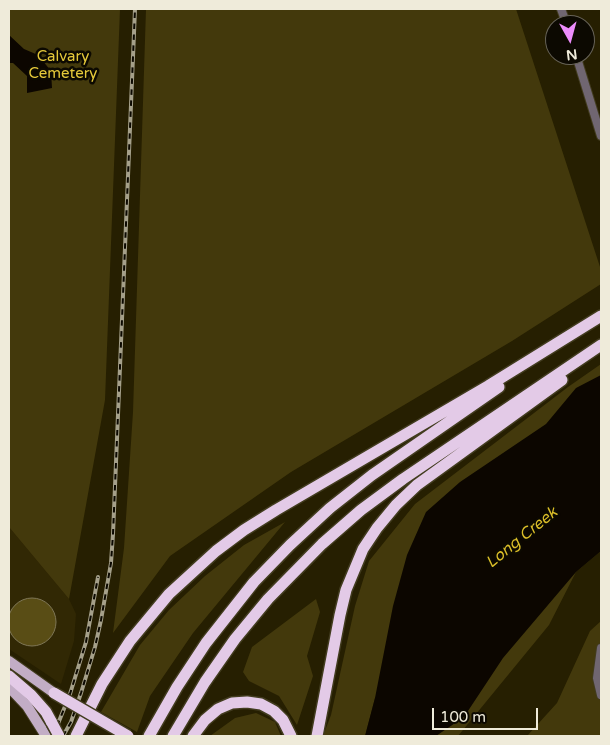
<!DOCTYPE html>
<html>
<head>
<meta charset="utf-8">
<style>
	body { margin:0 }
	#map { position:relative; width:610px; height:745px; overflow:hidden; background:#261f01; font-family:"Varela Round",sans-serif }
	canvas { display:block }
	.frame { position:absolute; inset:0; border:10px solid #efebda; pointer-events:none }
	.north { position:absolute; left:545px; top:15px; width:50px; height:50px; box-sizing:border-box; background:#0c0901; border:1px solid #676358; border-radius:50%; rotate:173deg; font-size:14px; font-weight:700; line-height:20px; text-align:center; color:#efebda }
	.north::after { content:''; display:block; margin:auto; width:18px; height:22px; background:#ec8cfb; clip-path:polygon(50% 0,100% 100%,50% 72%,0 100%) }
	.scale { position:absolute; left:432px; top:708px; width:106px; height:22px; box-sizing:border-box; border:2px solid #efebda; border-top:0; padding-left:6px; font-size:15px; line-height:18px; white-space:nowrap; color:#efebda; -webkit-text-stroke:4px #0c0901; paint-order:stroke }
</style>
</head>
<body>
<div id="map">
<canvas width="610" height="745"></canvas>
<div class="frame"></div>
<div class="north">N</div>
<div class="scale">100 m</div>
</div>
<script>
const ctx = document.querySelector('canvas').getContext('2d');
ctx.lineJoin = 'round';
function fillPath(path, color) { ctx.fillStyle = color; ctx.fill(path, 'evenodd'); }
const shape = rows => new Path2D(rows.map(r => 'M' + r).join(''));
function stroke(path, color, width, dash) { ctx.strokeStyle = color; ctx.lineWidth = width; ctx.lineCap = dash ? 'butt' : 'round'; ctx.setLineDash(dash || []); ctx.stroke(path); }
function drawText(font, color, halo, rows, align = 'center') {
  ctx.font = font + ' "Varela Round",sans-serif'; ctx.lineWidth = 5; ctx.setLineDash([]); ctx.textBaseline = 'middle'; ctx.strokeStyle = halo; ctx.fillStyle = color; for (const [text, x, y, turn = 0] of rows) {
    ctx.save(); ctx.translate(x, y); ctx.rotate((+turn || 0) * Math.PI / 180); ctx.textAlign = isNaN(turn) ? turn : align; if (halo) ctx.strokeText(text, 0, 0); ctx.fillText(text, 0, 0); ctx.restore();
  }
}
fillPath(shape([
	[9,527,69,599,76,614,74,641,61,684,9,649]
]), '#312804');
fillPath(shape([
	[9,9,120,9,105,400,69,599,9,527],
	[146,9,516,9,601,270,601,284,512,341,291,472,170,556,113,633,124,548,133,412],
	[601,364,601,453,375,698,365,736,323,736,331,715,355,606,369,561,415,504,568,387],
	[285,522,193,633,150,696,137,732,101,712,140,645,169,610,205,576,244,545],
	[601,551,576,572,549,625,458,736,398,736,487,597],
	[316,599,320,612,307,656,313,676,297,725,279,696,249,681,243,672,252,647],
	[601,621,601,641,597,650,594,665,594,681,601,703,601,736,527,736,557,703,590,631],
	[256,713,275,722,281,736,210,736,235,718]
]), '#43390c');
fillPath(shape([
	[9,35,24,49,38,55,51,71,52,88,27,93,27,76,13,63,9,63],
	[601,375,601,551,576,572,503,658,464,717,436,736,365,736,375,698,393,606,407,555,426,512,460,482,546,424,576,388]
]), '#0c0600');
const building = shape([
	'8 622a24 24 0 1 1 48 0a24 24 0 1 1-48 0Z'
]);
fillPath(building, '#594d15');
stroke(building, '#7e7656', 1);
const minor = shape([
	[561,9,567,25],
	[576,55,601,136],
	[601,648,597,678,601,695]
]);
const major = shape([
	[9,661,54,693],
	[9,687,27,706,46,736]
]);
const highway = shape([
	[9,676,31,695,46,712,52,723],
	[76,736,102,684,130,641,169,594,216,551,244,530,276,510,488,386,601,316],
	[149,736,177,687,206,643,254,582,290,545,330,508,372,475,499,387],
	[173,736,205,682,235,639,268,599,322,544,361,510,403,479,601,345],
	[193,736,205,720,218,709,232,703,247,702,261,704,274,711,283,720,291,736],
	[317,736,340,615,346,590,363,549,377,528,396,505,417,485,562,380]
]);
stroke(minor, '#423c1f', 10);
stroke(major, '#423c1f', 12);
stroke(highway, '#423c1f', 14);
stroke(minor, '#706671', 8);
stroke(major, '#c2adc5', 10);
stroke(highway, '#e3cae7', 11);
const rail = shape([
	[53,736,70,694,86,642,98,577],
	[63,736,71,722,81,693,95,647,101,620,111,563,113,534,135,9]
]);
stroke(rail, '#a5a08a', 4);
stroke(rail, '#0c0901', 2, [5.5]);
const highwayBridge = shape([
	[54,693,128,736],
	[52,723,59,736]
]);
stroke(highwayBridge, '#423c1f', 14, []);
stroke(highwayBridge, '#e3cae7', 11);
drawText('15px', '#e6c93a', '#0c0901', [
	["Calvary",63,57],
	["Cemetery",63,74]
]);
drawText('italic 16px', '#dbbe29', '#0c0901', [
	["Long Creek",522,538,-39]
]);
</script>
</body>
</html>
